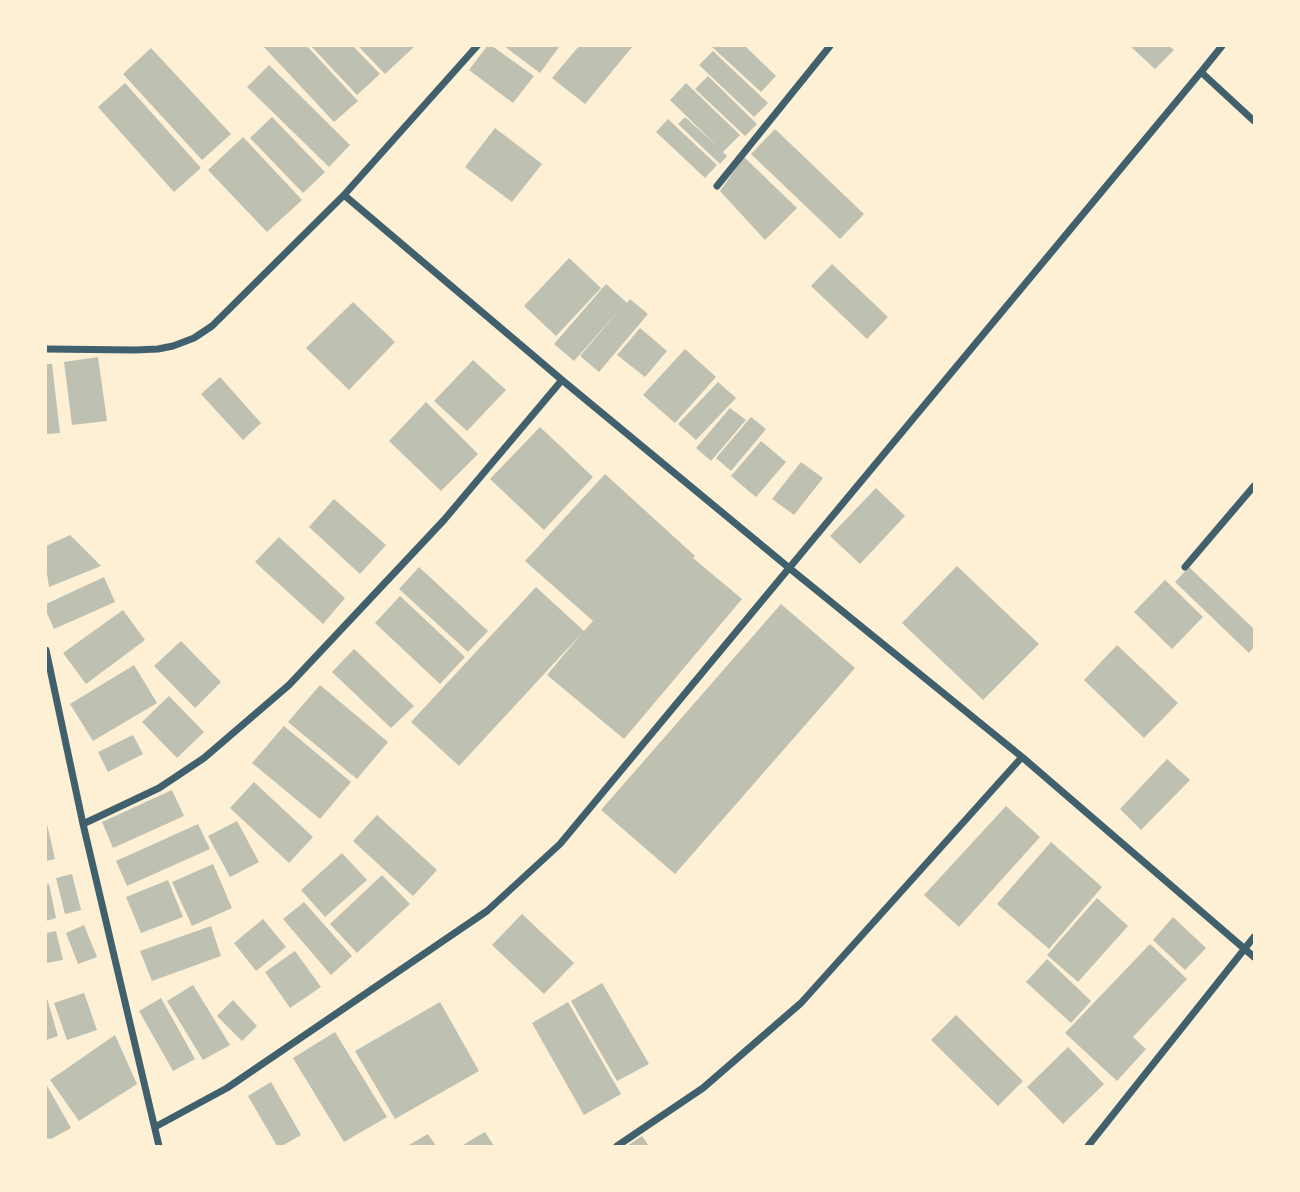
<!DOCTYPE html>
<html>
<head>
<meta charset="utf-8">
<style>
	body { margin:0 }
	#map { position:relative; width:1300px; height:1192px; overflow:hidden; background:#fdf0d5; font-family:"Fira Sans Condensed",sans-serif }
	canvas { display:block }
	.frame { position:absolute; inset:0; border:47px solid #fdf0d5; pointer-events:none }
</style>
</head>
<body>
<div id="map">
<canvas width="1300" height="1192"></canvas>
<div class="frame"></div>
</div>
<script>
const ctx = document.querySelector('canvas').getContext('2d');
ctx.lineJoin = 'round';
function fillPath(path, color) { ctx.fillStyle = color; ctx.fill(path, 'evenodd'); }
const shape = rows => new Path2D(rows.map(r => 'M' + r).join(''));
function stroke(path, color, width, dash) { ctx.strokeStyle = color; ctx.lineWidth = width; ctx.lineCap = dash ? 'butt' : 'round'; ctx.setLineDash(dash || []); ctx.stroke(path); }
fillPath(shape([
	[263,46,307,46,358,101,334,122],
	[311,46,353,46,380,74,357,95],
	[358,46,415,46,385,74],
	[487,46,492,46,534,76,513,103,469,70],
	[504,46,557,46,559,47,540,73],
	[579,46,633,46,585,104,552,78],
	[711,46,745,46,776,76,761,92],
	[1130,46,1169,46,1174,50,1155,69],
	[151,48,231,134,202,160,123,74],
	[713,51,768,103,754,117,699,65],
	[269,65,350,145,329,167,247,87],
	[708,76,757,124,745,136,695,89],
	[125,83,201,168,174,192,98,107],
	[686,83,740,135,723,152,727,156,720,164,678,124,685,117,718,147,670,100],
	[272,117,325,172,303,193,250,138],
	[668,119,717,165,705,178,656,132],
	[495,128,542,164,512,202,465,167],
	[775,129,864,214,840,239,751,154],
	[243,137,302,200,267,232,208,170],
	[744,157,797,208,765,240,720,191],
	[569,258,601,288,556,336,524,306],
	[832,264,888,317,867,339,811,286],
	[606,284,627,303,630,299,648,314,599,372,580,356,622,307,574,361,554,344],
	[353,302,395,342,349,390,306,348],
	[640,328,667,351,645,377,617,355],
	[685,349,716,377,675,423,643,395],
	[98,357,107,421,72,425,64,362],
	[473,360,506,390,467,431,434,401],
	[46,364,52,364,60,433,46,434],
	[220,377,261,423,243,440,201,394],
	[718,382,736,398,696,440,678,424],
	[426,402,478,454,441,491,389,441],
	[730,408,746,420,711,461,696,448],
	[751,417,766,429,731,471,716,458],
	[540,427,593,477,544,530,490,479],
	[761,441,786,462,756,497,731,476],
	[801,462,823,478,794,515,772,499],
	[605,474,695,556,693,558,742,599,624,739,547,675,582,633,459,766,411,722,536,587,584,631,593,621,525,561],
	[876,488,905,516,860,564,830,536],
	[334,499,386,545,360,574,309,527],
	[70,535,101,566,49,587,46,568,46,546],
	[279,537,345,598,323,624,255,562],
	[957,566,1039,644,983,700,902,623],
	[419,567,488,631,468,652,399,589],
	[1189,567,1254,629,1254,647,1249,653,1175,582],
	[104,577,115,602,54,629,46,611,46,604],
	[1165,580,1203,617,1172,649,1134,612],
	[400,596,465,657,440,684,375,623],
	[781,604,855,668,675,874,601,810],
	[123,610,145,640,86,684,63,653],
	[181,641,221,682,195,708,154,666],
	[1117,645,1178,703,1144,738,1084,680],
	[354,649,414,706,391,728,332,672],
	[134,665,157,703,93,741,70,704],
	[320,685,388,742,357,779,288,722],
	[169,696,204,732,177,758,142,722],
	[284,726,351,782,320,819,252,763],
	[133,735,143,754,108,772,98,752],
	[1167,759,1190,780,1141,830,1120,809],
	[254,782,313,837,289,863,230,808],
	[172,790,184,816,113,848,102,822],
	[1006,806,1040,837,959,927,924,895],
	[377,815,437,870,413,896,353,841],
	[237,821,259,862,230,877,208,836],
	[47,824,55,859,46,861,46,824],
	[198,824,210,849,127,886,116,861],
	[1051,842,1102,887,1049,949,997,904],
	[342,853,367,880,325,917,301,890],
	[213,864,232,908,192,926,172,882],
	[72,874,81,910,65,914,56,878],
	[382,875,410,904,357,953,330,924],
	[168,880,183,917,141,933,126,897],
	[49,884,56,918,46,921,46,885],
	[1097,898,1128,926,1078,982,1047,955],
	[304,902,352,956,331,975,283,919],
	[522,914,574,963,544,994,492,945],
	[1173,917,1206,948,1185,970,1153,940],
	[263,919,286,947,256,971,234,943],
	[84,925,97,957,78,964,66,933],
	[211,926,221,956,152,981,140,951],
	[56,931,63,960,46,963,46,933],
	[1150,944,1187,979,1133,1037,1146,1049,1117,1081,1065,1033],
	[295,951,321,987,290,1008,265,972],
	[1047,959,1091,1001,1071,1023,1026,982],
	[602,983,649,1064,617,1081,571,1001],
	[193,985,230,1045,203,1060,167,1001],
	[84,993,97,1030,67,1040,54,1003],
	[46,995,58,1036,46,1040],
	[161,998,195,1059,173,1071,139,1011],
	[233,1000,257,1026,242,1041,217,1016],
	[440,1002,479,1071,395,1119,355,1051],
	[568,1002,621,1094,584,1115,532,1023],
	[956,1015,1023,1081,998,1106,931,1040],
	[335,1032,387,1117,344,1142,293,1058],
	[115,1035,137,1084,79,1121,50,1080],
	[1068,1047,1104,1084,1063,1124,1027,1087],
	[271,1082,301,1135,282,1146,277,1146,248,1096],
	[46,1084,71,1128,51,1139,46,1138],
	[485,1132,494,1146,461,1146],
	[428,1134,436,1146,407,1146],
	[642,1136,649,1146,627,1146]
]), '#bec0b2');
stroke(shape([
	[1201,72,1254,121],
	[717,186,830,46],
	[344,195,562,380,788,567,1022,757,1254,957],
	[46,349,135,350,158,349,173,346,194,338,212,326,344,195,477,46],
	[1185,567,1254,486],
	[46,650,83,824,159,1146],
	[83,824,159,788,204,758,289,685,444,520,562,380],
	[155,1127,227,1088,487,911,560,844,1201,72,1222,46],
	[617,1146,703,1088,801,1003,1022,757],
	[1088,1146,1254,937]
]), '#3f606c', 7);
</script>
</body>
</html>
